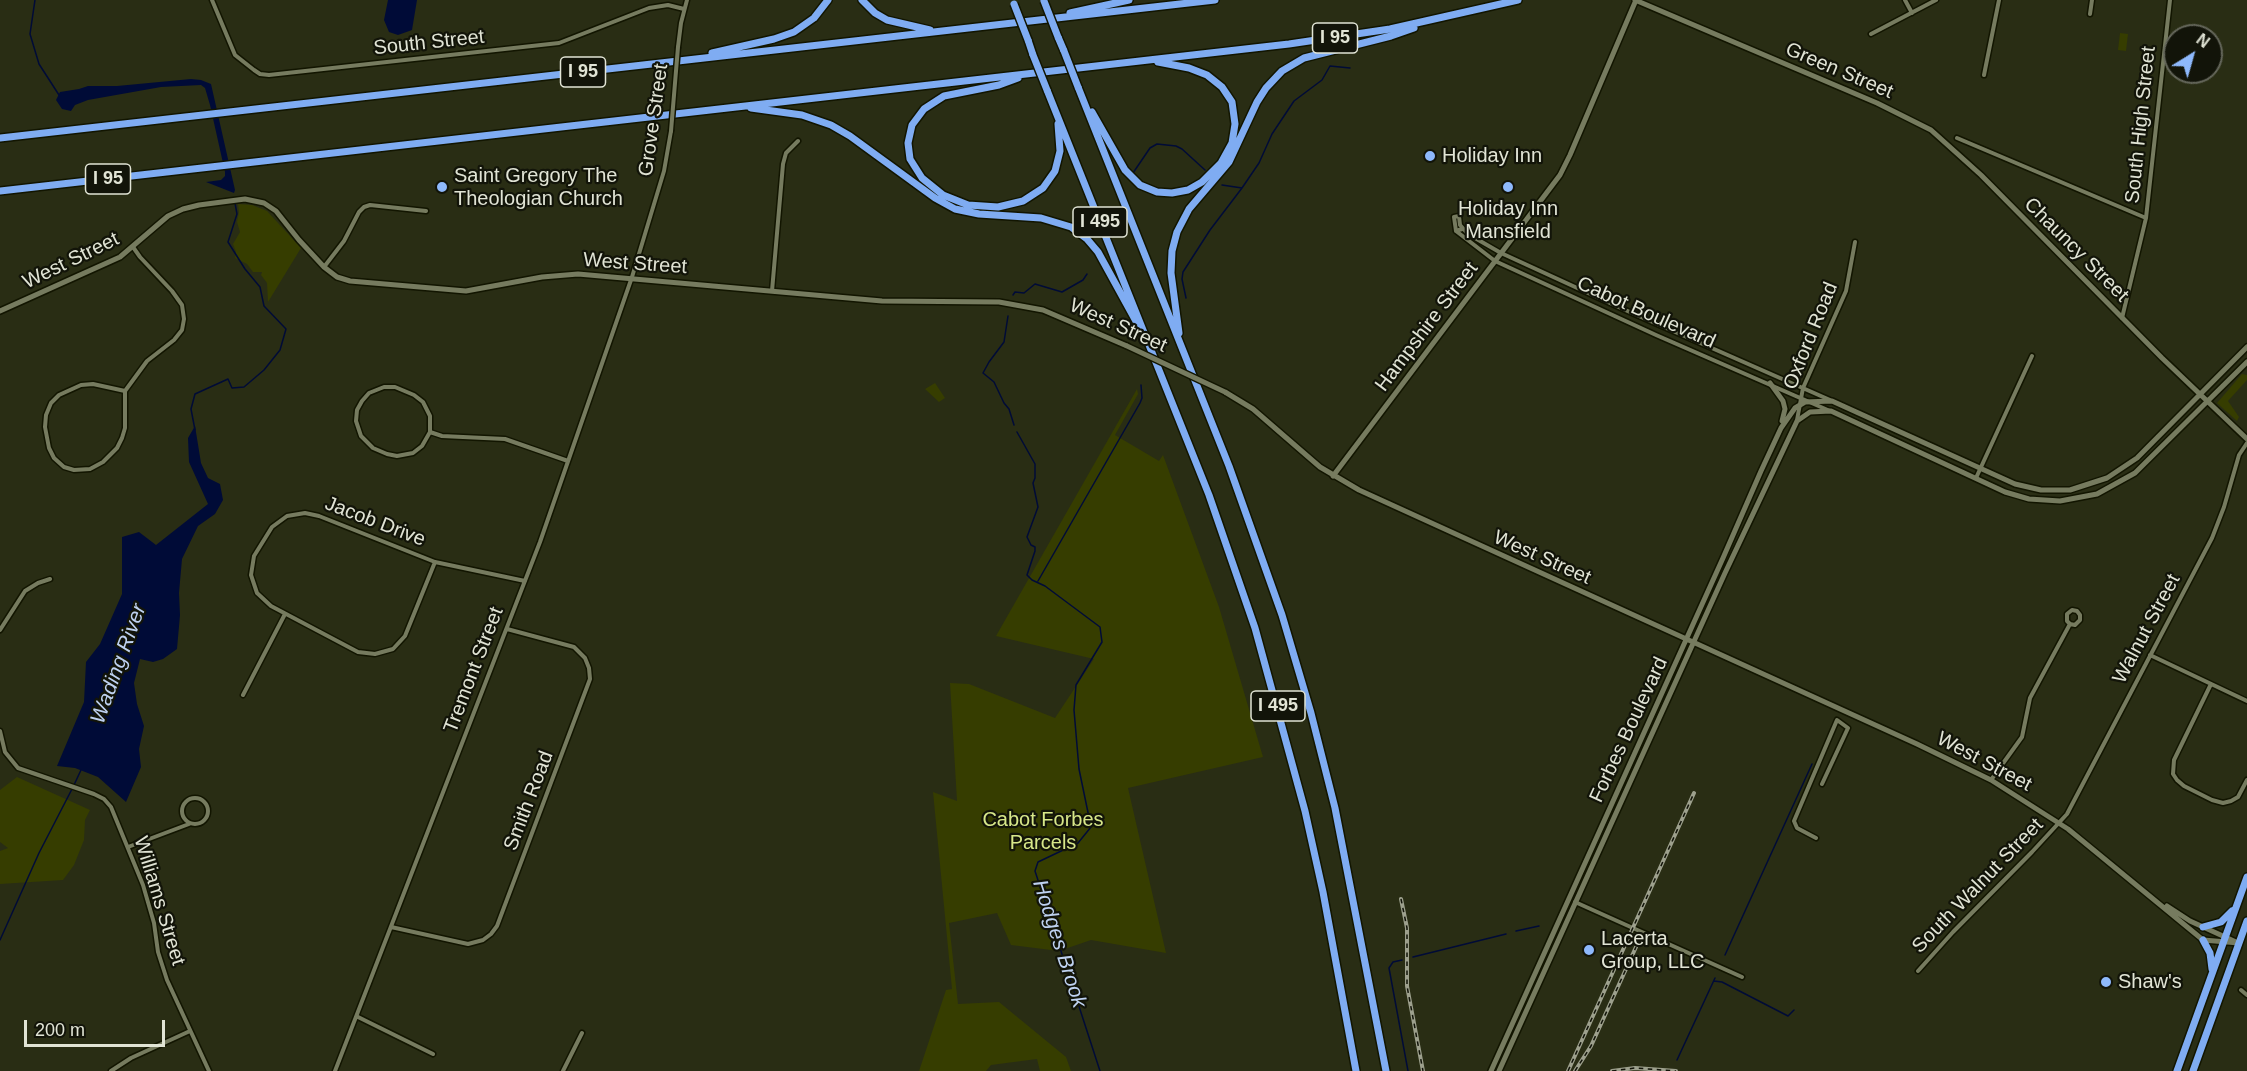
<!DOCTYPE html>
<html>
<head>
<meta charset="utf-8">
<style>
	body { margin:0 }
	#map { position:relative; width:2247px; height:1071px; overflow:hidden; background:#292d14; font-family:Helvetica,sans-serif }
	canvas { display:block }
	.north { position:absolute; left:2163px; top:24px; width:60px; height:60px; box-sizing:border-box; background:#121409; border:2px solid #65675b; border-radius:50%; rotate:37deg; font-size:16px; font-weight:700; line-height:24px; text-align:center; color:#e1e4d5 }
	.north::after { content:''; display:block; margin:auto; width:21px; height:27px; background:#8eb9fc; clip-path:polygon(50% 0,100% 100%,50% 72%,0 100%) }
	.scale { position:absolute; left:24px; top:1020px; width:141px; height:27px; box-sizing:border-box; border:3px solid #e1e4d5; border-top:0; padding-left:8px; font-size:18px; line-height:21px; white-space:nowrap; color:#e1e4d5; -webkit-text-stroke:4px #121409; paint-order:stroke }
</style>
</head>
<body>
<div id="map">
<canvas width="2247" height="1071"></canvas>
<div class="north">N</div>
<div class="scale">200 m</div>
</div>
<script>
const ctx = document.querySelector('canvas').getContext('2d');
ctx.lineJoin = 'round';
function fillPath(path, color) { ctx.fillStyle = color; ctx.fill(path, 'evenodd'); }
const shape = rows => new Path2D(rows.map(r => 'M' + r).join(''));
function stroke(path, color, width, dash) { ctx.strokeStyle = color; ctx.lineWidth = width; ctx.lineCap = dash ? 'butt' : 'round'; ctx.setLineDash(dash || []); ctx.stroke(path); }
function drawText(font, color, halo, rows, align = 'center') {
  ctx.font = font + ' Helvetica,sans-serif'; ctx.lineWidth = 4.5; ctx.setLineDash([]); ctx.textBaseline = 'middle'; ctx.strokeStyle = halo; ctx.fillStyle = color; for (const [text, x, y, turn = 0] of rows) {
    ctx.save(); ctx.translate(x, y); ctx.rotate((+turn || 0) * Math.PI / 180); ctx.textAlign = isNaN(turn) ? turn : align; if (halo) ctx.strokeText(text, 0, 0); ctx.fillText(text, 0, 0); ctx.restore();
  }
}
fillPath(shape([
	[2120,33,2128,34,2126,51,2118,50],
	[238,204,252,205,267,211,301,248,268,302,267,283,261,275,262,272,253,272,247,264,235,258,236,252,233,244,240,232,237,222,239,212],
	[2242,374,2247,375,2247,380,2228,401,2239,417,2237,421,2217,403],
	[935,383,945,398,939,402,925,389],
	[1137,389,1138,394,1115,435,1159,461,1163,455,1219,607,1263,757,1128,788,1166,953,1091,940,1059,951,1011,945,997,913,949,923,958,1004,999,1002,1066,1057,1071,1071,1040,1071,1037,1059,991,1065,986,1071,919,1071,946,990,952,989,933,792,957,801,950,683,969,684,1055,718,1094,659,996,636],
	[17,777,90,810,85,820,84,840,74,865,63,880,0,884,0,851,8,848,0,842,0,790]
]), '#363d00');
fillPath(shape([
	[388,0,417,0,412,30,398,35,389,32,384,20],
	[191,79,201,80,211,84,235,190,234,193,206,182,221,180,225,176,225,172,210,105,205,88,201,85,161,87,88,100,75,105,71,111,62,109,56,100,60,92,79,89,88,86,117,86],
	[195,426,201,463,208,478,220,484,223,500,215,514,198,526,182,559,179,593,180,615,177,649,163,659,153,662,140,659,134,683,137,704,144,726,139,749,141,767,126,802,98,777,75,768,57,766,84,702,86,662,100,644,122,594,122,537,139,532,156,545,208,504,189,462,188,438]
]), '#000b37');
stroke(shape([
	[35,0,30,34,39,64,59,95],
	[1133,173,1150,148,1157,144,1176,146,1182,149,1205,170],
	[1222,185,1242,188,1259,163,1272,134,1294,101,1322,80,1330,66,1350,68],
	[1013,295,1015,292,1024,293,1035,284,1062,292,1083,280,1087,274],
	[1186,298,1182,279,1183,272,1210,230,1242,188],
	[1008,316,1004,342,989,362,983,373,994,382,1004,403,1009,409,1014,425],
	[195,430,191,409,195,394,228,379,232,388,244,387,264,370,280,350,286,329,264,306,260,287,245,269,228,242,237,214,235,203],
	[1017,432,1035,464,1035,478,1033,483,1038,507,1027,537,1031,545,1035,547,1035,551,1027,575,1032,580,1045,586,1100,627,1102,642,1076,685,1074,710,1079,769,1091,827,1078,843,1038,862,1035,871,1100,1071],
	[1038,581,1140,403,1142,398,1141,385],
	[74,785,81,770],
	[1516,931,1539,926],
	[0,940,39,853,72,789],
	[1725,955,1812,764],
	[1413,957,1506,934],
	[1402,960,1393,962,1389,968,1408,1071],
	[1714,981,1722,982,1788,1016,1794,1010],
	[1677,1060,1715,978]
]), '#000b37', 1.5);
const street = shape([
	[212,0,235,55,254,70,260,74,269,75,559,43,649,8,668,5,684,9],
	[1905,0,1912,13],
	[2090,14,2092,0],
	[1871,34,1936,0],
	[678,47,681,23,687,0],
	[1984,75,1999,0],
	[1957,138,2146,218],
	[1462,229,1456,231,1454,217,1459,216,1460,225,1468,234,1501,253,1623,309,1830,400],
	[1456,231,1495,261,1656,335,1830,411],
	[324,267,344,241,359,212,364,207,370,205,426,211],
	[772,291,783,164,786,153,798,141],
	[2122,318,2146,218,2170,0],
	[125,391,93,384,81,385,59,395,51,403,46,415,45,427,49,448,54,458,64,467,74,470,90,469,103,462,117,448,122,438,125,428,125,391,147,361,174,340,182,330,184,319,182,305,172,291,140,257,133,247],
	[1797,420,1803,388,1846,291,1855,242],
	[430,432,422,446,413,453,397,456,387,454,373,448,361,436,356,421,357,410,362,401,369,393,384,387,395,387,414,395,423,402,430,416,430,432,442,436,505,439,568,461],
	[1976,478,2032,356],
	[435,562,405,636,393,649,375,654,358,652,271,606,257,593,251,575,254,556,272,527,287,516,305,513,319,516,435,562,525,581],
	[0,630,25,591,38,583,50,579],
	[2150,655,2247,701],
	[2211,684,2174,760,2173,774,2177,780,2184,786,2212,800,2223,803,2231,801,2238,797,2247,780],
	[243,695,285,614],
	[0,731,5,752,18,768,94,794,104,799,111,807,143,885,154,923,158,952,167,980,209,1071],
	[1991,780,2022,737,2030,698,2070,624,2075,625,2080,620,2080,615,2077,611,2072,610,2067,614,2067,621,2070,624],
	'182 811a13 13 0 1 1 26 0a13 13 0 1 1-26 0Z',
	[1816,838,1797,828,1794,821,1837,720,1848,728,1822,784],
	[128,847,189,824],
	[1575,902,1742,977],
	[391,927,468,944,483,940,491,934,497,926,590,679,589,668,585,658,574,647,507,629],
	[1918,971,1953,932,2032,852,2067,814,2212,538,2224,507,2239,455,2247,443],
	[2241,990,2247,995],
	[358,1017,433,1054],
	[111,1071,131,1058,190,1031],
	[335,1071,540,542,632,277,664,171,671,131],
	[563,1071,582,1033]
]);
const secondary = shape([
	[1635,0,1877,103,1931,130,1981,175,2162,358,2247,439],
	[0,311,120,257,168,216,183,209,199,205,245,199,264,203,276,211,299,240,324,267,337,277,350,281,466,291,542,277,578,274,882,301,999,302,1043,310,1127,346],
	[1770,383,1783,401,1785,409,1782,421],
	[1225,392,1253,409,1320,467,1359,490,1917,744,1991,780,2068,829,2203,940,2239,943],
	[1333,476,1560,175,1570,155,1636,0],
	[2167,906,2190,921,2236,942],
	[1491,1071,1723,558,1761,471,1781,428,1795,408,1805,402,1832,401,2015,484,2041,490,2070,490,2107,478,2137,458,2247,347],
	[1499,1071,1725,573,1797,421,1810,412,1831,411,2005,492,2029,499,2060,501,2097,494,2135,473,2247,362]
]);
const highway = shape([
	[862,0,875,13,887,20,930,30],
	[1070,13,1129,0],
	[1058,37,1064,51],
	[1028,40,1033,55],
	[712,53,774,39,794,32,814,18,828,0],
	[1018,78,999,85,944,96,924,109,912,125,908,143,910,159,922,178,943,195,968,205,998,207,1023,201,1043,188,1055,171,1060,151,1058,124],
	[1078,87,1229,466,1282,615,1311,713,1335,808,1386,1071],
	[1047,90,1209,495,1255,628,1305,811,1323,892,1356,1071],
	[751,108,802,115,831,125,850,136,935,198,955,209,979,214,1041,218,1071,227,1087,239,1098,252,1137,323],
	[1092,112,1125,170,1140,185,1157,192,1172,193,1188,190,1202,182,1221,163,1232,143,1235,124,1232,102,1222,87,1207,75,1189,68,1158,62],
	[0,138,1215,0],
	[0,191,1289,44,1390,29,1518,0],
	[1179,333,1171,273,1172,251,1177,232,1189,209,1229,162,1257,102,1266,88,1282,71,1304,58,1391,36,1414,28],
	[2203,927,2221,922,2232,911],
	[2203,940,2210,953,2212,969],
	[2177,1071,2247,877],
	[2193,1071,2247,921]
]);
stroke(street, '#121500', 7);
stroke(secondary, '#121500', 8);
stroke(highway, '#121500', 10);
stroke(street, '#767b5f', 4);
stroke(secondary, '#767b5f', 5);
stroke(highway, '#7facf2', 7);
const rail = shape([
	[1401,899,1407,928,1407,986,1423,1071],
	[1568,1071,1694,793],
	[1575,1071,1591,1046,1636,947],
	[1612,1071,1635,1068,1676,1071]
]);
stroke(rail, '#9da08d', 4);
stroke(rail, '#121409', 1.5, [4.5]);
const streetBridge = shape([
	[671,131,678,47]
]);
const secondaryBridge = shape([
	[1127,346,1225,392]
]);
const highwayBridge = shape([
	[1044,1,1058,37],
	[1014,4,1028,40],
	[1064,51,1078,87],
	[1033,55,1047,90]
]);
stroke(streetBridge, '#121500', 7, []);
stroke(secondaryBridge, '#121500', 8, []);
stroke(highwayBridge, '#121500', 10, []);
stroke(streetBridge, '#767b5f', 4);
stroke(secondaryBridge, '#767b5f', 5);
stroke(highwayBridge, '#7facf2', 7);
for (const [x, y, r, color] of [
	[1430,156,6,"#8eb9fc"],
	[442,187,6,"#8eb9fc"],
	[1508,187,6,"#8eb9fc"],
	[1589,950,6,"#8eb9fc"],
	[2106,982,6,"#8eb9fc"]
]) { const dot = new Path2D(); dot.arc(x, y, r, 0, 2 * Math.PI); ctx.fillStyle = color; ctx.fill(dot); stroke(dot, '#121409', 2); }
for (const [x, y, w] of [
	[1335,38,45],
	[583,72,45],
	[108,179,45],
	[1100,222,54],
	[1278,706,54]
]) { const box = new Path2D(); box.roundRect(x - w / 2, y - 15, w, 30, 4.5); ctx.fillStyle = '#121409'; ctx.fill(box); stroke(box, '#e1e4d5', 1.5); }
drawText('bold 18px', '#e1e4d5', null, [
	["I 95",1335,38],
	["I 95",583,72],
	["I 95",108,179],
	["I 495",1100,222],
	["I 495",1278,706]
]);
drawText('20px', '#e1e4d5', '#121409', [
	["South Street",429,43,-6],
	["Green Street",1839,71,23],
	["Grove Street",654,120,-82],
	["South High Street",2141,125,-84],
	["Chauncy Street",2076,250,45],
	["West Street",71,261,-26],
	["West Street",635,264,4],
	["Cabot Boulevard",1646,313,24],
	["West Street",1118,326,24],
	["Hampshire Street",1427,327,-53],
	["Oxford Road",1811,336,-68],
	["Jacob Drive",375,522,21],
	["West Street",1542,558,24],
	["Walnut Street",2147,629,-62],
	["Tremont Street",474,670,-69],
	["Forbes Boulevard",1629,730,-65],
	["West Street",1984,762,28],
	["Smith Road",529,801,-69],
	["South Walnut Street",1978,886,-46],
	["Williams Street",159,901,73]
]);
drawText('20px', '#e1e4d5', '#121409', [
	["Holiday Inn",1442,156],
	["Saint Gregory The",454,176],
	["Theologian Church",454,199],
	["Holiday Inn",1508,209,"center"],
	["Mansfield",1508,232,"center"],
	["Lacerta",1601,939],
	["Group, LLC",1601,962],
	["Shaw's",2118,982]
], 'left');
drawText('20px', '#d7e789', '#121409', [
	["Cabot Forbes",1043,820],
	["Parcels",1043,843]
]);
drawText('italic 21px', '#bed1f0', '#121409', [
	["Wading River",119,664,-70],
	["Hodges Brook",1059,944,72]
]);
</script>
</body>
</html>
